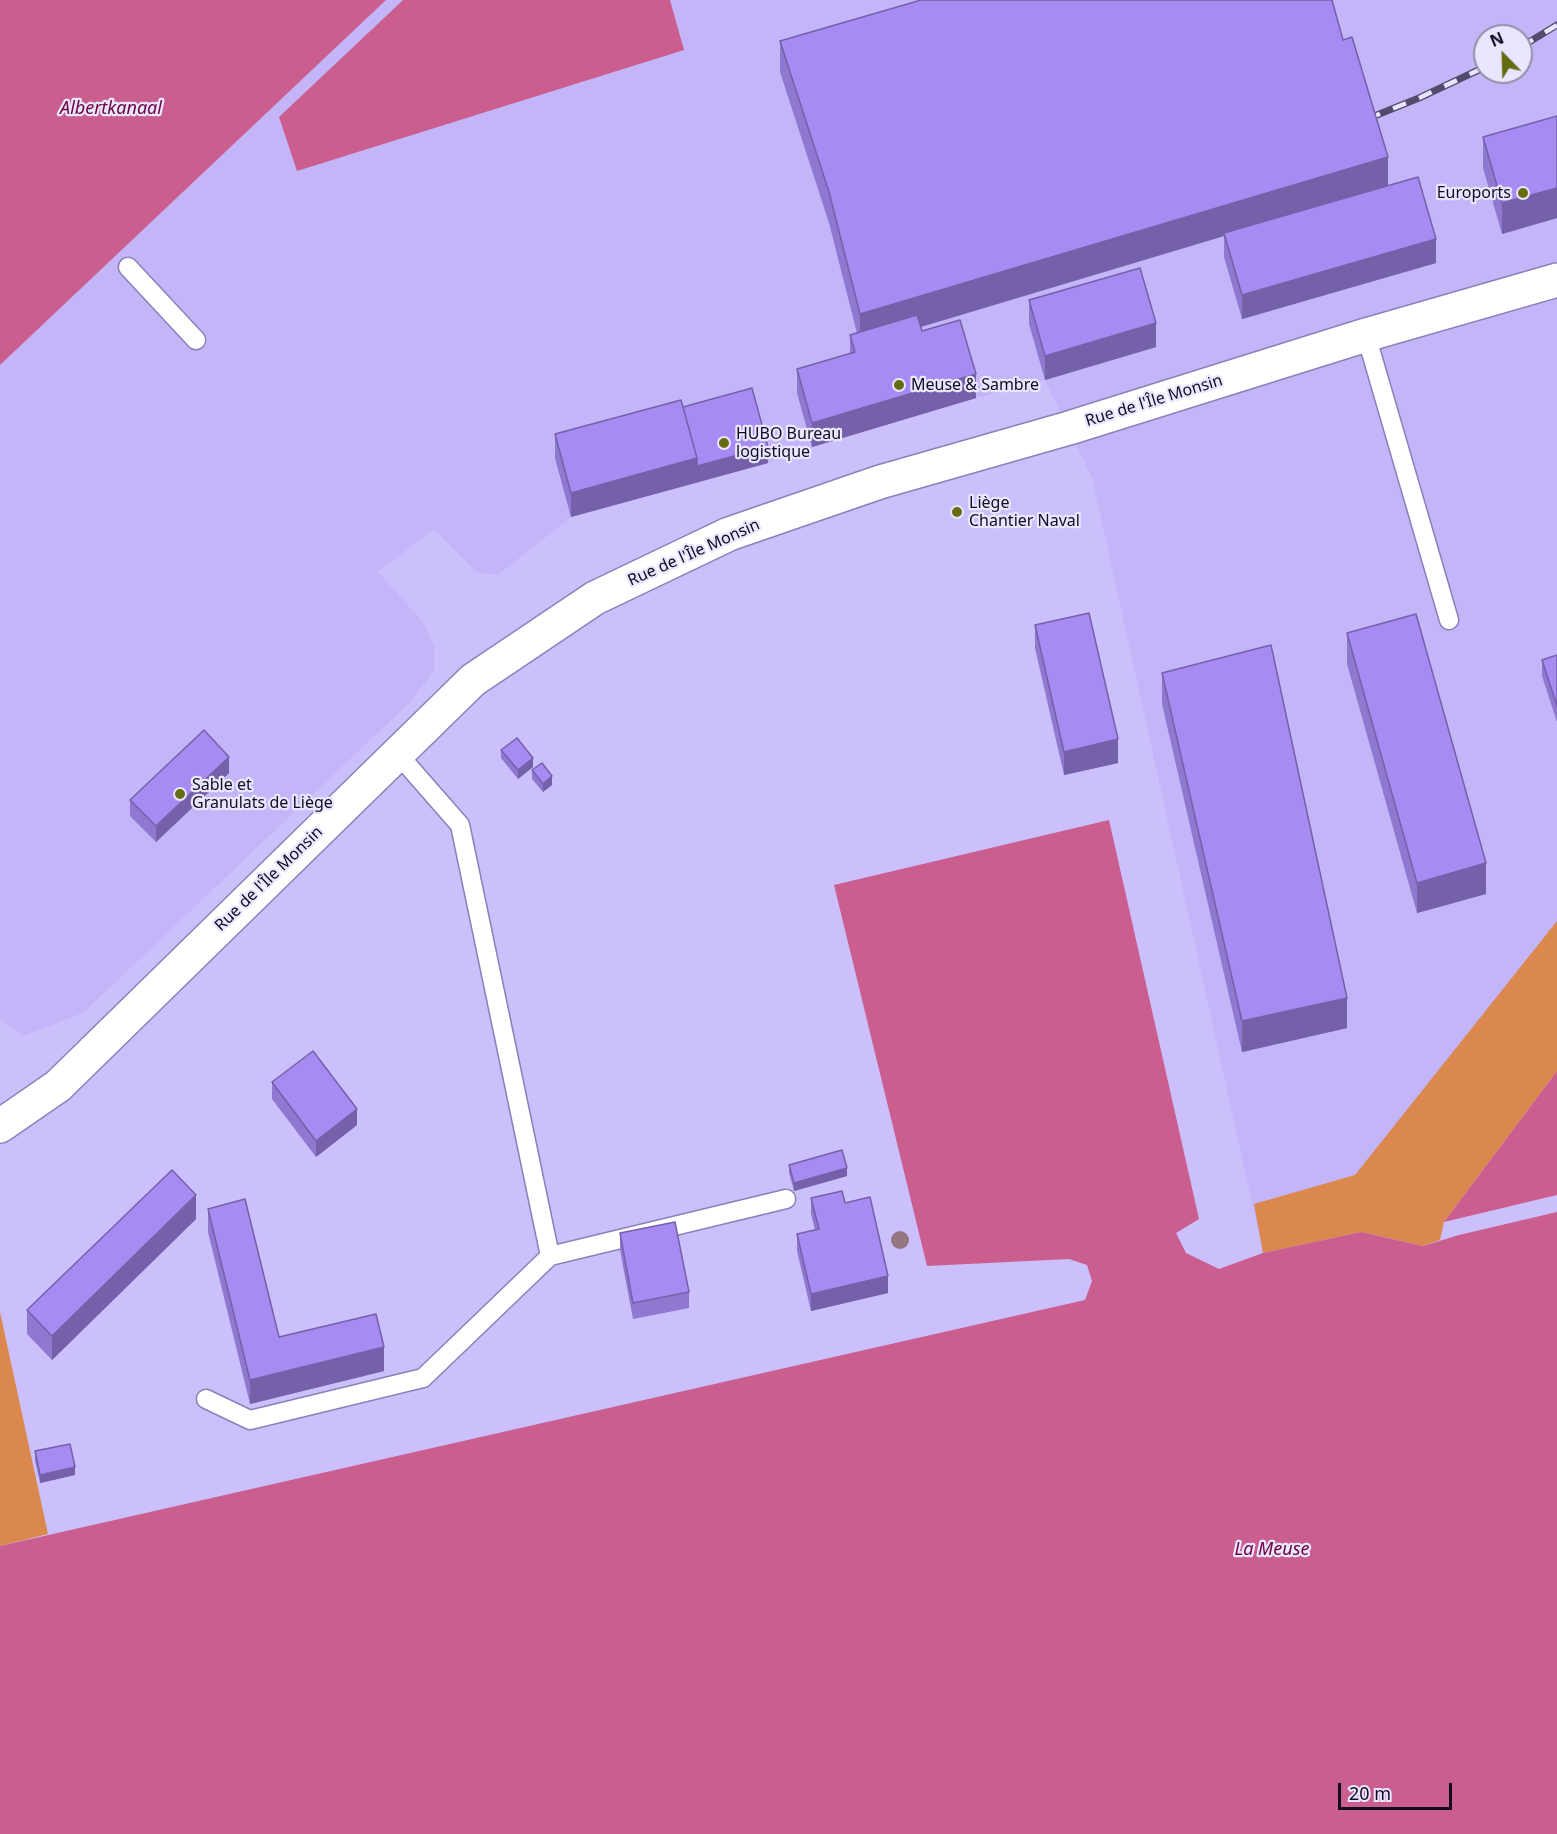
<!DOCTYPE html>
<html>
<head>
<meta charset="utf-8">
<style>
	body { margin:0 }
	#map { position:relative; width:1557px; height:1834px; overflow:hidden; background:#cbbffc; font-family:"Noto Sans",sans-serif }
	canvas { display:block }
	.north { position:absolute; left:1473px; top:24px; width:60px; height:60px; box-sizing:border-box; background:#eae6ff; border:2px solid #948fa6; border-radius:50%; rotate:337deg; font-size:16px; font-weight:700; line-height:24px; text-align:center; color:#120c21 }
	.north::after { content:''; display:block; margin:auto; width:21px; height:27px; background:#666c11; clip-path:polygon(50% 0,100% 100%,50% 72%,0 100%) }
	.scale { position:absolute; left:1338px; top:1783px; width:114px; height:27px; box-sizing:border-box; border:3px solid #120c21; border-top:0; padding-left:8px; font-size:18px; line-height:21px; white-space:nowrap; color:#120c21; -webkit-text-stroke:4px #eae6ff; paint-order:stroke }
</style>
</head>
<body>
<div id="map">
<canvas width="1557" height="1834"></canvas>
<div class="north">N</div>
<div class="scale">20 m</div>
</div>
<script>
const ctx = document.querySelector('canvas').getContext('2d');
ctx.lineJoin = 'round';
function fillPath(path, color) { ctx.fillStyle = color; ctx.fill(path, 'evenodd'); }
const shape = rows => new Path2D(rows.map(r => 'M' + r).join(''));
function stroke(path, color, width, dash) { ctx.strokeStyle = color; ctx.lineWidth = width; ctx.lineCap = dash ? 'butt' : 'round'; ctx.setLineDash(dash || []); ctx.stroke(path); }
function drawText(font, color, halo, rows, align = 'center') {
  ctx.font = font + ' "Noto Sans",sans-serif'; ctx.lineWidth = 4.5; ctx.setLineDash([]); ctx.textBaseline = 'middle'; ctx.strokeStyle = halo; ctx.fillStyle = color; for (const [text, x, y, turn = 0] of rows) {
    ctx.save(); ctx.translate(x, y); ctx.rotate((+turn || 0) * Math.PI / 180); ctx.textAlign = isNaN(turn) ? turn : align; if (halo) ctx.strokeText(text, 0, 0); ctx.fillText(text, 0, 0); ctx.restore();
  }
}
fillPath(shape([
	[386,0,403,0,280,117,683,50,670,0,1557,0,1557,1071,1444,1222,1440,1240,1361,1232,1263,1253,1092,477,1045,380,976,398,813,447,768,463,571,517,498,575,477,572,434,529,378,572,423,622,434,647,434,671,409,703,83,1013,23,1036,0,1019,0,365],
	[1485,36,1521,36,1521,72,1485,72]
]), '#c4b5f9');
fillPath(shape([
	[1557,921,1557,1071,1444,1222,1440,1240,1423,1246,1361,1232,1263,1253,1254,1204,1355,1175],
	[0,1312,48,1534,0,1546]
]), '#db884e');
fillPath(shape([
	[0,0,386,0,0,365],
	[403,0,670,0,684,50,297,171,279,117],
	[1109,820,1199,1219,1176,1233,1186,1253,1219,1269,1263,1253,1361,1232,1423,1246,1459,1235,1557,1212,1557,1834,0,1834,0,1546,1085,1300,1092,1281,1087,1265,1069,1259,927,1266,834,885],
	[1557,1071,1557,1195,1444,1222]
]), '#ca5e8f');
const lane = shape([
	[128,267,196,340],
	[1366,335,1449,620],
	[550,1256,786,1199],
	[206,1399,250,1420,423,1378,550,1256,460,825,397,753]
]);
const secondary = shape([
	[0,1126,58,1086,473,680,595,598,729,534,880,482,1069,428,1366,335,1557,280]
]);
stroke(lane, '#8c80b9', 21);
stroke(secondary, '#8c80b9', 36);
stroke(lane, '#fff', 18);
stroke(secondary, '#fff', 33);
const rail = shape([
	[1521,47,1557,25],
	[1367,119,1419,98,1485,67]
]);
stroke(rail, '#534b6e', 7);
stroke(rail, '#eae6ff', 4.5, [14]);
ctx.fillStyle = '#937783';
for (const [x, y] of [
	[900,1240]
]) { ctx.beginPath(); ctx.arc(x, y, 9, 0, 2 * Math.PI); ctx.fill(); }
fillPath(shape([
	[1343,40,1388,186,1436,263,1242,319,1224,257,1224,236,921,327,922,331,976,398,812,447,797,393,797,369,850,354,850,335,857,333,829,223,780,72,780,41],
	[1557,116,1557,218,1502,234,1483,168,1483,137],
	[1029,300,1156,347,1045,380,1029,324],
	[555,434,768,463,571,517,555,458],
	[1035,625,1118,763,1064,775,1035,648],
	[1347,633,1486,894,1417,913,1347,664],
	[1557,655,1557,722,1542,676,1542,660],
	[1162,673,1347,1028,1242,1052,1162,704],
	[501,750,533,767,518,779,501,758],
	[532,770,552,785,543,792,532,779],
	[229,773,156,842,130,816,130,800],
	[272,1082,357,1125,316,1157,272,1099],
	[789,1165,847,1176,794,1191,789,1173],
	[811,1198,845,1203,888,1293,811,1311,797,1251,797,1234,815,1230,811,1214],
	[208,1209,279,1337,384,1371,250,1404,208,1232],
	[196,1219,52,1360,27,1334,27,1310],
	[620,1233,689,1292,689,1308,633,1319,620,1250],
	[35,1451,75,1475,40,1483,35,1460]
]), '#8e78d0');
fillPath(shape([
	[1388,157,1388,187,1224,233,1224,236,860,345,860,314],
	[1557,188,1557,218,1502,234,1502,203],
	[1436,239,1436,263,1242,319,1242,295],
	[1156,323,1156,347,1045,380,1045,356],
	[976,374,976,398,812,447,812,423],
	[768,447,768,463,571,517,571,493,697,458],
	[1118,739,1118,763,1064,775,1064,752],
	[229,757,229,773,156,842,156,826],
	[533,758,533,767,518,779,518,770],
	[552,776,552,785,543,792,543,784],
	[1486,863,1486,894,1417,913,1417,883],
	[1347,998,1347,1028,1242,1052,1242,1021],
	[357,1109,357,1125,316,1157,316,1141],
	[847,1168,847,1176,794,1191,794,1183],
	[196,1195,196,1219,52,1360,52,1336],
	[888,1276,888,1293,811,1311,811,1294],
	[384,1347,384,1371,250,1404,250,1380],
	[75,1467,75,1475,40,1483,40,1475]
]), '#7461a9');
const building = shape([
	[921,0,1332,0,1343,40,1352,37,1388,157,860,314,829,192,780,41,921,0],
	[1557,116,1557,188,1502,203,1483,137,1557,116],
	[1418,177,1436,239,1242,295,1224,233,1418,177],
	[1140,268,1156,323,1045,356,1029,300,1140,268],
	[917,315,922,331,960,320,976,374,812,423,797,369,855,352,850,335,917,315],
	[752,388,768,447,697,466,697,458,683,407,752,388],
	[681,400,697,458,571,493,555,434,681,400],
	[1089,613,1118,739,1064,752,1035,625,1089,613],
	[1416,614,1486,863,1417,883,1347,633,1416,614],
	[1271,645,1347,998,1242,1021,1162,673,1271,645],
	[1557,655,1557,706,1542,660,1557,655],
	[204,730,229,757,156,826,130,800,204,730],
	[517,738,533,758,518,770,501,750,517,738],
	[542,763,552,776,543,784,532,770,542,763],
	[313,1051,357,1109,316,1141,272,1082,313,1051],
	[842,1150,847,1168,794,1183,789,1165,842,1150],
	[172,1170,196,1195,52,1336,27,1310,172,1170],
	[842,1191,845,1203,870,1197,888,1276,811,1294,797,1234,819,1229,811,1198,842,1191],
	[245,1199,279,1337,376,1314,384,1347,250,1380,208,1209,245,1199],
	[675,1222,689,1292,633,1303,620,1233,675,1222],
	[70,1444,75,1467,40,1475,35,1451,70,1444]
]);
fillPath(building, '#a58bf2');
stroke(building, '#7461a9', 1.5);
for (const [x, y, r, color] of [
	[1523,193,6,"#666c11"],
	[899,385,6,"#666c11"],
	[724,443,6,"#666c11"],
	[957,512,6,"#666c11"],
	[180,794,6,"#666c11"]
]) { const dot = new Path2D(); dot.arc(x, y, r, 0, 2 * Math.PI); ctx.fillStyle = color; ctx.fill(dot); stroke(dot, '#eae6ff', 2); }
drawText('16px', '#120c21', '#eae6ff', [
	["Euroports",1511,193,"right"],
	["Meuse & Sambre",911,385],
	["HUBO Bureau",736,434],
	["logistique",736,452],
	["Liège",969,503],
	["Chantier Naval",969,521],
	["Sable et",192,785],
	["Granulats de Liège",192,803]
], 'left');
drawText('16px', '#120c21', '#eae6ff', [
	["Rue de l'Île Monsin",1154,401,-17],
	["Rue de l'Île Monsin",694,553,-24],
	["Rue de l'Île Monsin",269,879,-44]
]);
drawText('italic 18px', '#6c013f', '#eae6ff', [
	["Albertkanaal",111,109],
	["La Meuse",1272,1550]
]);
</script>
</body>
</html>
